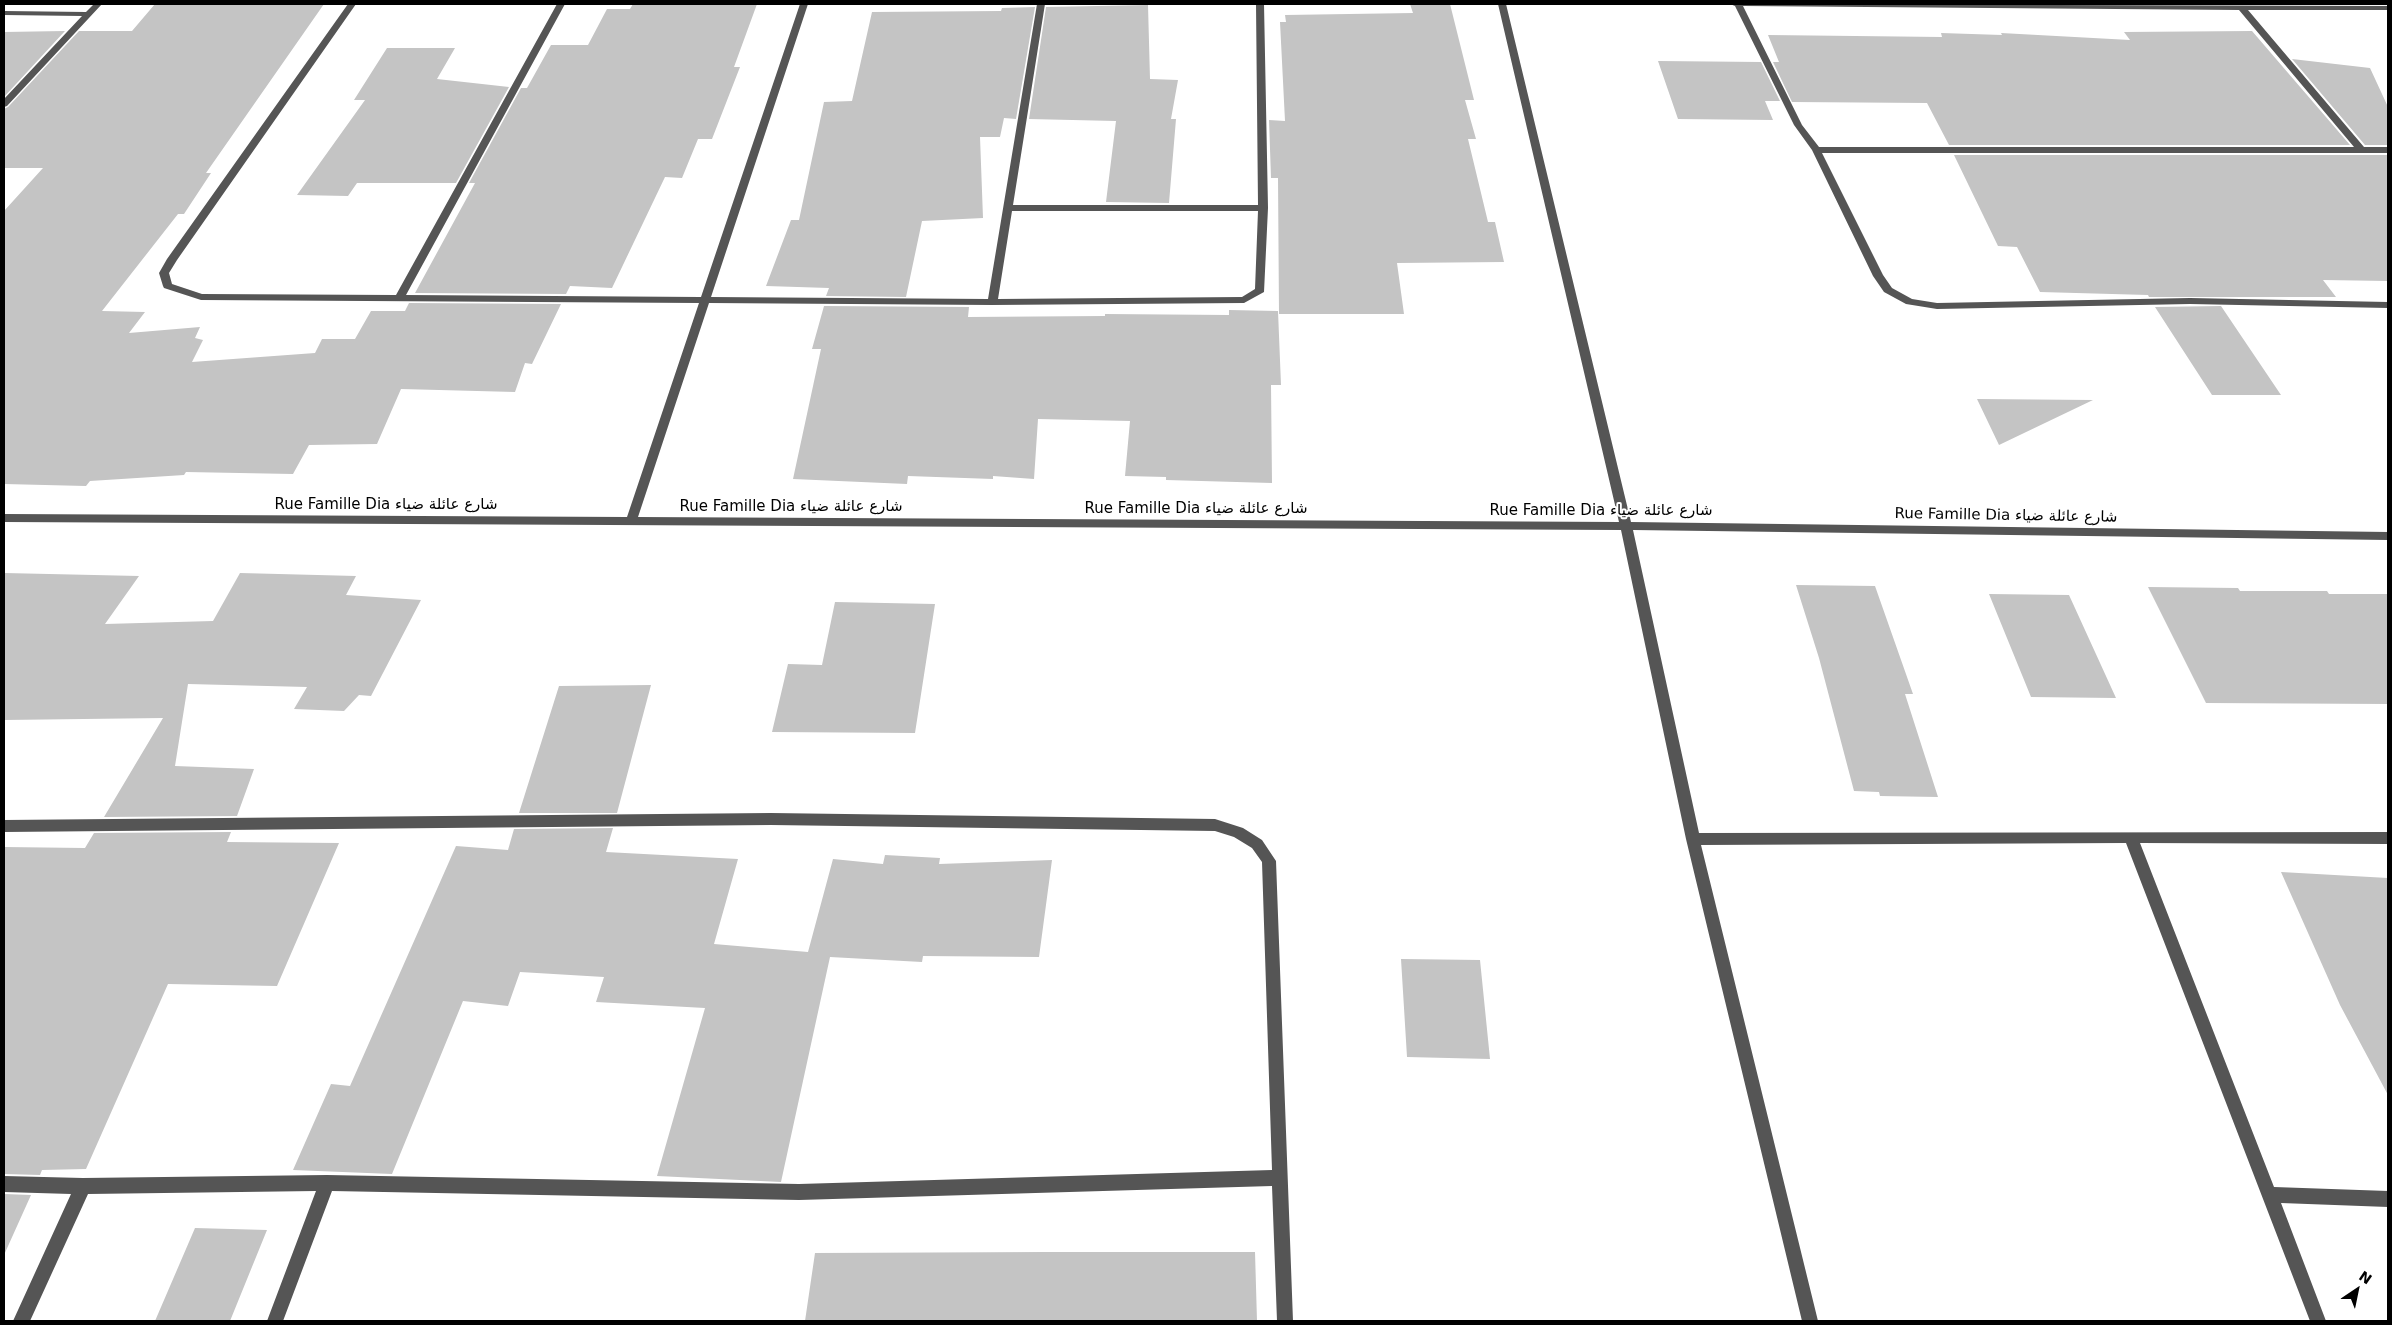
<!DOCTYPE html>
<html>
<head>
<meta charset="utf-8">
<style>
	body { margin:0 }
	#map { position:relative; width:2392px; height:1325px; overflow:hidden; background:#fff; font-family:"DejaVu Sans",sans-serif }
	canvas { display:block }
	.frame { position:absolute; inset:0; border:5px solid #000; pointer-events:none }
	.north { position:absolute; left:2332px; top:1265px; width:50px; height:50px; -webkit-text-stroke:4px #fff; paint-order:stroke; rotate:34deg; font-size:14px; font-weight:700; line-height:20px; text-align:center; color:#000 }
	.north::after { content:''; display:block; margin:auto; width:18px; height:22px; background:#000; clip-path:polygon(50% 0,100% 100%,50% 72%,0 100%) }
</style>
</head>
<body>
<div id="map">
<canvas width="2392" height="1325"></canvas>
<div class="frame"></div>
<div class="north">N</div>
</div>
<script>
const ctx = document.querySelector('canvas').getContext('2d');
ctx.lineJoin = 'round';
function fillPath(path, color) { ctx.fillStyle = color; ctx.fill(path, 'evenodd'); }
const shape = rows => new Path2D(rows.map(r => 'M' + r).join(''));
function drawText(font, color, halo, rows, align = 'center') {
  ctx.font = font + ' "DejaVu Sans","Noto Sans Arabic",sans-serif'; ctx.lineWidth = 4; ctx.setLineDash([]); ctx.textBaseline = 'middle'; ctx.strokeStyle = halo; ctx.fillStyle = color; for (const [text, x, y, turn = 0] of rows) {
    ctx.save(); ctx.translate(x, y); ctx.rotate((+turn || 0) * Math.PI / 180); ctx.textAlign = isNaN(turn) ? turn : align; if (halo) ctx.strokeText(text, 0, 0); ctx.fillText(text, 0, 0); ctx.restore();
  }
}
fillPath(shape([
	[155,4,324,4,206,173,211,173,184,214,178,214,102,311,145,312,129,333,200,327,195,338,203,340,192,362,315,353,322,339,355,339,371,311,405,311,409,303,561,304,532,364,525,363,515,392,401,389,377,444,309,445,293,474,186,472,184,475,90,481,86,486,4,484,4,211,43,168,4,168,4,109,8,107,79,31,132,31],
	[633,4,757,4,734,67,740,67,712,139,698,139,682,178,665,177,612,288,570,286,566,294,415,293,475,183,469,183,521,88,527,88,551,45,588,45,607,9,630,9],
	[1410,4,1450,4,1474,100,1465,100,1476,139,1468,139,1488,222,1495,222,1504,262,1397,263,1404,314,1279,314,1278,178,1271,178,1269,120,1285,121,1280,22,1286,22,1285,15,1413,13],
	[1148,5,1150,79,1178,80,1171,119,1176,119,1169,203,1106,202,1116,121,1029,119,1046,7],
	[1035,7,1016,119,1004,118,1000,137,980,137,983,218,922,221,906,297,826,296,829,288,766,286,791,220,799,220,824,102,852,101,872,12,1001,11,1002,8],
	[65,31,4,97,4,32],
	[2252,31,2350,145,1949,145,1927,103,1792,102,1773,62,1779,62,1768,35,1942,37,1941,33,2002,35,2001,33,2130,40,2124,32],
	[387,48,455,48,437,79,509,87,456,183,357,183,348,196,297,195,365,100,354,100],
	[2292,59,2370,68,2388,107,2388,145,2365,145],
	[1658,61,1761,62,1780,101,1765,101,1773,120,1678,119],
	[1954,155,2388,155,2388,281,2323,280,2336,297,2149,297,2148,295,2040,292,2017,247,1998,246],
	[824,306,969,307,968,317,1105,316,1105,314,1229,315,1229,310,1278,311,1281,385,1271,385,1272,483,1166,480,1166,477,1125,476,1130,421,1038,419,1034,479,993,476,993,479,908,476,907,484,793,479,821,349,812,349],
	[2221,306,2281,395,2212,395,2155,307],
	[1977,399,2093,400,1999,445],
	[4,573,139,576,105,624,213,621,240,573,356,576,346,595,421,600,371,696,359,695,344,711,294,709,307,687,188,684,175,766,254,769,237,816,104,817,163,718,4,720],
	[1796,585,1875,586,1913,694,1905,694,1938,797,1880,796,1879,792,1854,791,1819,658],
	[2148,587,2238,588,2240,591,2327,591,2329,594,2388,594,2388,704,2206,703],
	[1989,594,2069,595,2116,698,2031,697],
	[835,602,935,604,915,733,772,732,788,664,822,665],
	[651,685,617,813,519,813,559,686],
	[613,828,606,852,738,859,714,944,808,952,833,859,883,864,885,855,940,858,939,864,1052,860,1039,957,923,956,922,962,830,957,781,1182,657,1176,705,1008,596,1002,604,977,520,972,508,1006,463,1001,392,1174,293,1170,331,1084,350,1086,456,846,508,850,514,829],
	[231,832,227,842,339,843,277,986,168,984,86,1169,42,1170,40,1175,4,1174,4,847,85,848,94,833],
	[2281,872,2388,878,2388,1095,2340,1005],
	[1401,959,1480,960,1490,1059,1407,1057],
	[4,1194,31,1195,4,1255],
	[195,1228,267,1230,230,1321,155,1321],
	[1045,1252,1255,1252,1257,1321,805,1321,815,1253]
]), '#c4c4c4');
fillPath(shape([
	[94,4,102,4,7,106,4,107,4,99,82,16,4,15,4,11,86,12,94,4],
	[348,4,356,4,177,260,169,273,172,284,202,294,396,295,557,4,565,4,406,295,701,297,800,4,808,4,711,297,988,299,1037,4,1045,4,1013,205,1258,205,1256,4,1264,4,1268,208,1264,292,1244,303,992,305,709,303,638,517,1619,522,1498,4,1506,4,1631,522,2388,532,2388,540,1633,530,1699,833,2388,832,2388,844,2140,843,2274,1187,2388,1191,2388,1207,2281,1203,2326,1321,2310,1321,2126,843,1701,845,1818,1321,1802,1321,1686,839,1621,530,4,522,4,514,627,517,699,303,201,300,164,288,163,286,159,273,167,259,348,4],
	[1012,211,1258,211,1255,289,1242,297,998,299,1012,211],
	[1730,4,2388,6,2388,10,2248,10,2364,147,2388,147,2388,153,1822,153,1883,275,1892,288,1912,299,1937,303,2190,298,2388,302,2388,308,2190,304,1937,309,1906,304,1884,292,1873,276,1812,150,1794,125,1735,6,1730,4],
	[1743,6,2239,10,2354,147,1819,147,1802,125,1743,6],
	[771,813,1215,819,1243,828,1262,840,1276,861,1293,1321,1277,1321,1272,1186,799,1200,332,1191,283,1321,267,1321,316,1191,88,1194,30,1321,13,1321,71,1194,4,1192,4,1176,83,1178,327,1175,799,1184,1272,1170,1262,862,1252,848,1234,837,1215,831,771,825,4,832,4,820,771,813]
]), '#555');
drawText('15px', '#000', '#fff', [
	["Rue Famille Dia شارع عائلة ضياء",386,505],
	["Rue Famille Dia شارع عائلة ضياء",791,507],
	["Rue Famille Dia شارع عائلة ضياء",1196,509],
	["Rue Famille Dia شارع عائلة ضياء",1601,511],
	["Rue Famille Dia شارع عائلة ضياء",2006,516,1]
]);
</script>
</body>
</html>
